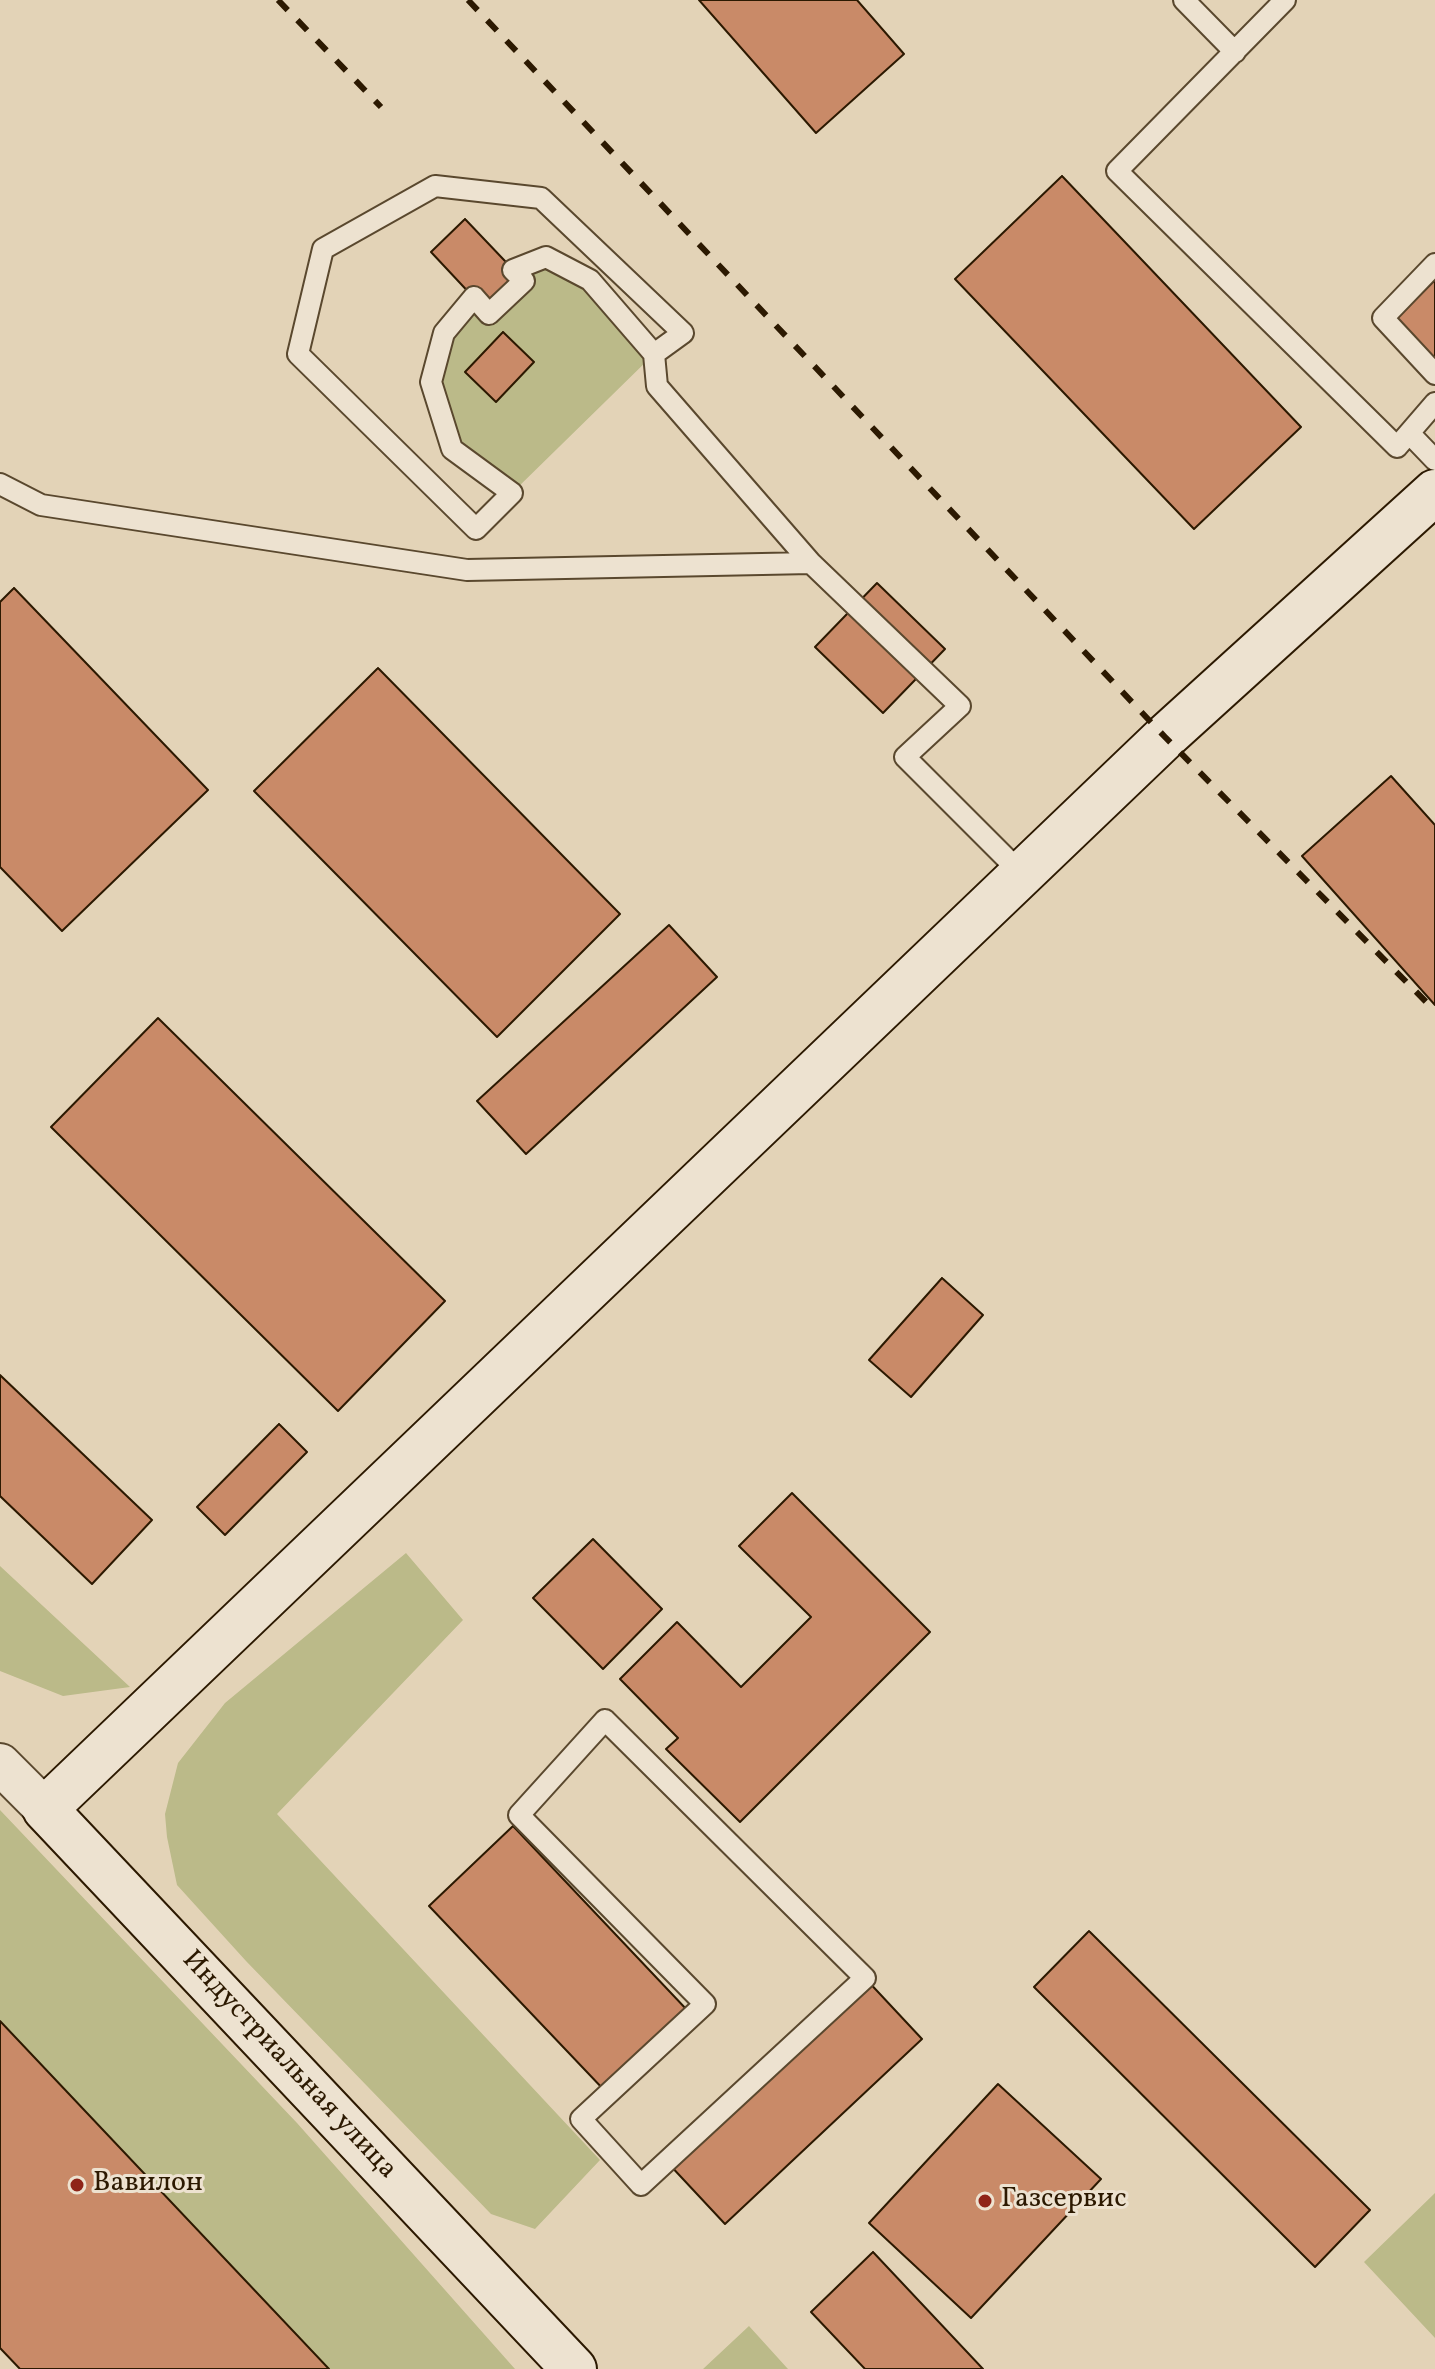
<!DOCTYPE html>
<html>
<head>
<meta charset="utf-8">
<style>
	body { margin:0 }
	canvas { display:block; background:#e3d3b7 }
</style>
</head>
<body>
<canvas width="1435" height="2369"></canvas>
<script>
const ctx = document.querySelector('canvas').getContext('2d');
ctx.lineJoin = 'round';
function fillPath(path, color) { ctx.fillStyle = color; ctx.fill(path, 'evenodd'); }
const shape = rows => new Path2D(rows.map(r => 'M' + r).join(''));
function stroke(path, color, width, dash) { ctx.strokeStyle = color; ctx.lineWidth = width; ctx.lineCap = dash ? 'butt' : 'round'; ctx.setLineDash(dash || []); ctx.stroke(path); }
function drawText(font, color, halo, rows, align = 'center') {
  ctx.font = font + ' Vollkorn,serif'; ctx.lineWidth = 6; ctx.setLineDash([]); ctx.textBaseline = 'middle'; ctx.strokeStyle = halo; ctx.fillStyle = color; for (const [text, x, y, turn = 0] of rows) {
    ctx.save(); ctx.translate(x, y); ctx.rotate((+turn || 0) * Math.PI / 180); ctx.textAlign = isNaN(turn) ? turn : align; if (halo) ctx.strokeText(text, 0, 0); ctx.fillText(text, 0, 0); ctx.restore();
  }
}
fillPath(shape([
	[546,257,590,280,654,354,512,493,452,449,431,382,444,333],
	[406,1553,463,1620,277,1814,600,2160,535,2229,491,2214,246,1961,177,1885,167,1837,165,1814,178,1763,225,1703],
	[0,1566,130,1687,63,1696,0,1671],
	[0,1810,297,2123,515,2369,329,2369,0,2021],
	[1435,2193,1435,2338,1364,2262],
	[749,2326,788,2369,703,2369]
]), '#bbba89');
const building = shape([
	[699,0,857,0,904,54,816,133,699,0],
	[1062,176,1301,427,1194,529,955,279,1062,176],
	[465,219,524,281,489,314,431,252,465,219],
	[1435,280,1435,359,1395,320,1435,280],
	[503,332,534,362,496,402,465,372,503,332],
	[877,583,945,649,883,713,815,647,877,583],
	[14,588,208,790,62,931,0,867,0,602,14,588],
	[378,668,620,914,497,1037,254,791,378,668],
	[1391,776,1435,825,1435,1005,1302,856,1391,776],
	[669,925,717,977,526,1154,477,1101,669,925],
	[158,1018,445,1301,338,1411,51,1127,158,1018],
	[942,1278,983,1315,911,1397,869,1360,942,1278],
	[0,1375,152,1520,92,1584,0,1496,0,1375],
	[279,1424,307,1452,225,1535,197,1507,279,1424],
	[792,1493,930,1632,740,1822,666,1749,678,1738,620,1679,677,1622,741,1687,811,1617,739,1546,792,1493],
	[593,1539,662,1609,603,1669,533,1598,593,1539],
	[513,1826,688,2011,605,2091,429,1906,513,1826],
	[1089,1931,1370,2210,1315,2267,1034,1987,1089,1931],
	[865,1978,922,2039,725,2224,668,2163,865,1978],
	[0,2021,329,2369,20,2369,0,2348,0,2021],
	[998,2084,1101,2179,971,2318,869,2223,998,2084],
	[873,2252,983,2369,865,2369,811,2312,873,2252]
]);
fillPath(building, '#c98a68');
stroke(building, '#2c1901', 2);
const lane = shape([
	[1184,0,1235,52],
	[1285,0,1117,171,1397,447,1435,403],
	[1435,264,1383,318,1435,374],
	[654,354,683,333,541,198,435,186,323,249,298,354,476,529,512,493,452,449,431,382,444,333,474,297,489,314,524,281,513,270,546,257,590,280,654,354,657,386,811,563],
	[1410,434,1435,460],
	[0,484,41,505,467,570,811,563,960,706,905,757,1022,874],
	[605,1720,865,1978,641,2185,581,2119,705,2004,519,1815,605,1720]
]);
const street = shape([
	[0,1764,45,1809]
]);
const secondary = shape([
	[574,2369,45,1809,1165,737,1435,492]
]);
stroke(lane, '#5a482e', 24);
stroke(street, '#5a482e', 44);
stroke(secondary, '#2c1901', 48);
stroke(lane, '#ede2d0', 20);
stroke(street, '#ede2d0', 40);
stroke(secondary, '#ede2d0', 44);
stroke(shape([
	[278,0,381,107],
	[468,0,1165,737,1435,1011]
]), '#2c1901', 6, [14, 14]);
for (const [x, y, r, color] of [
	[77,2185,8,"#8f2418"],
	[985,2201,8,"#8f2418"]
]) { const dot = new Path2D(); dot.arc(x, y, r, 0, 2 * Math.PI); ctx.fillStyle = color; ctx.fill(dot); stroke(dot, '#ede2d0', 3); }
drawText('28px', '#2c1901', '#ede2d0', [
	["Индустриальная улица",288,2066,47]
]);
drawText('28px', '#2c1901', '#ede2d0', [
	["Вавилон",93,2185],
	["Газсервис",1001,2201]
], 'left');
</script>
</body>
</html>
